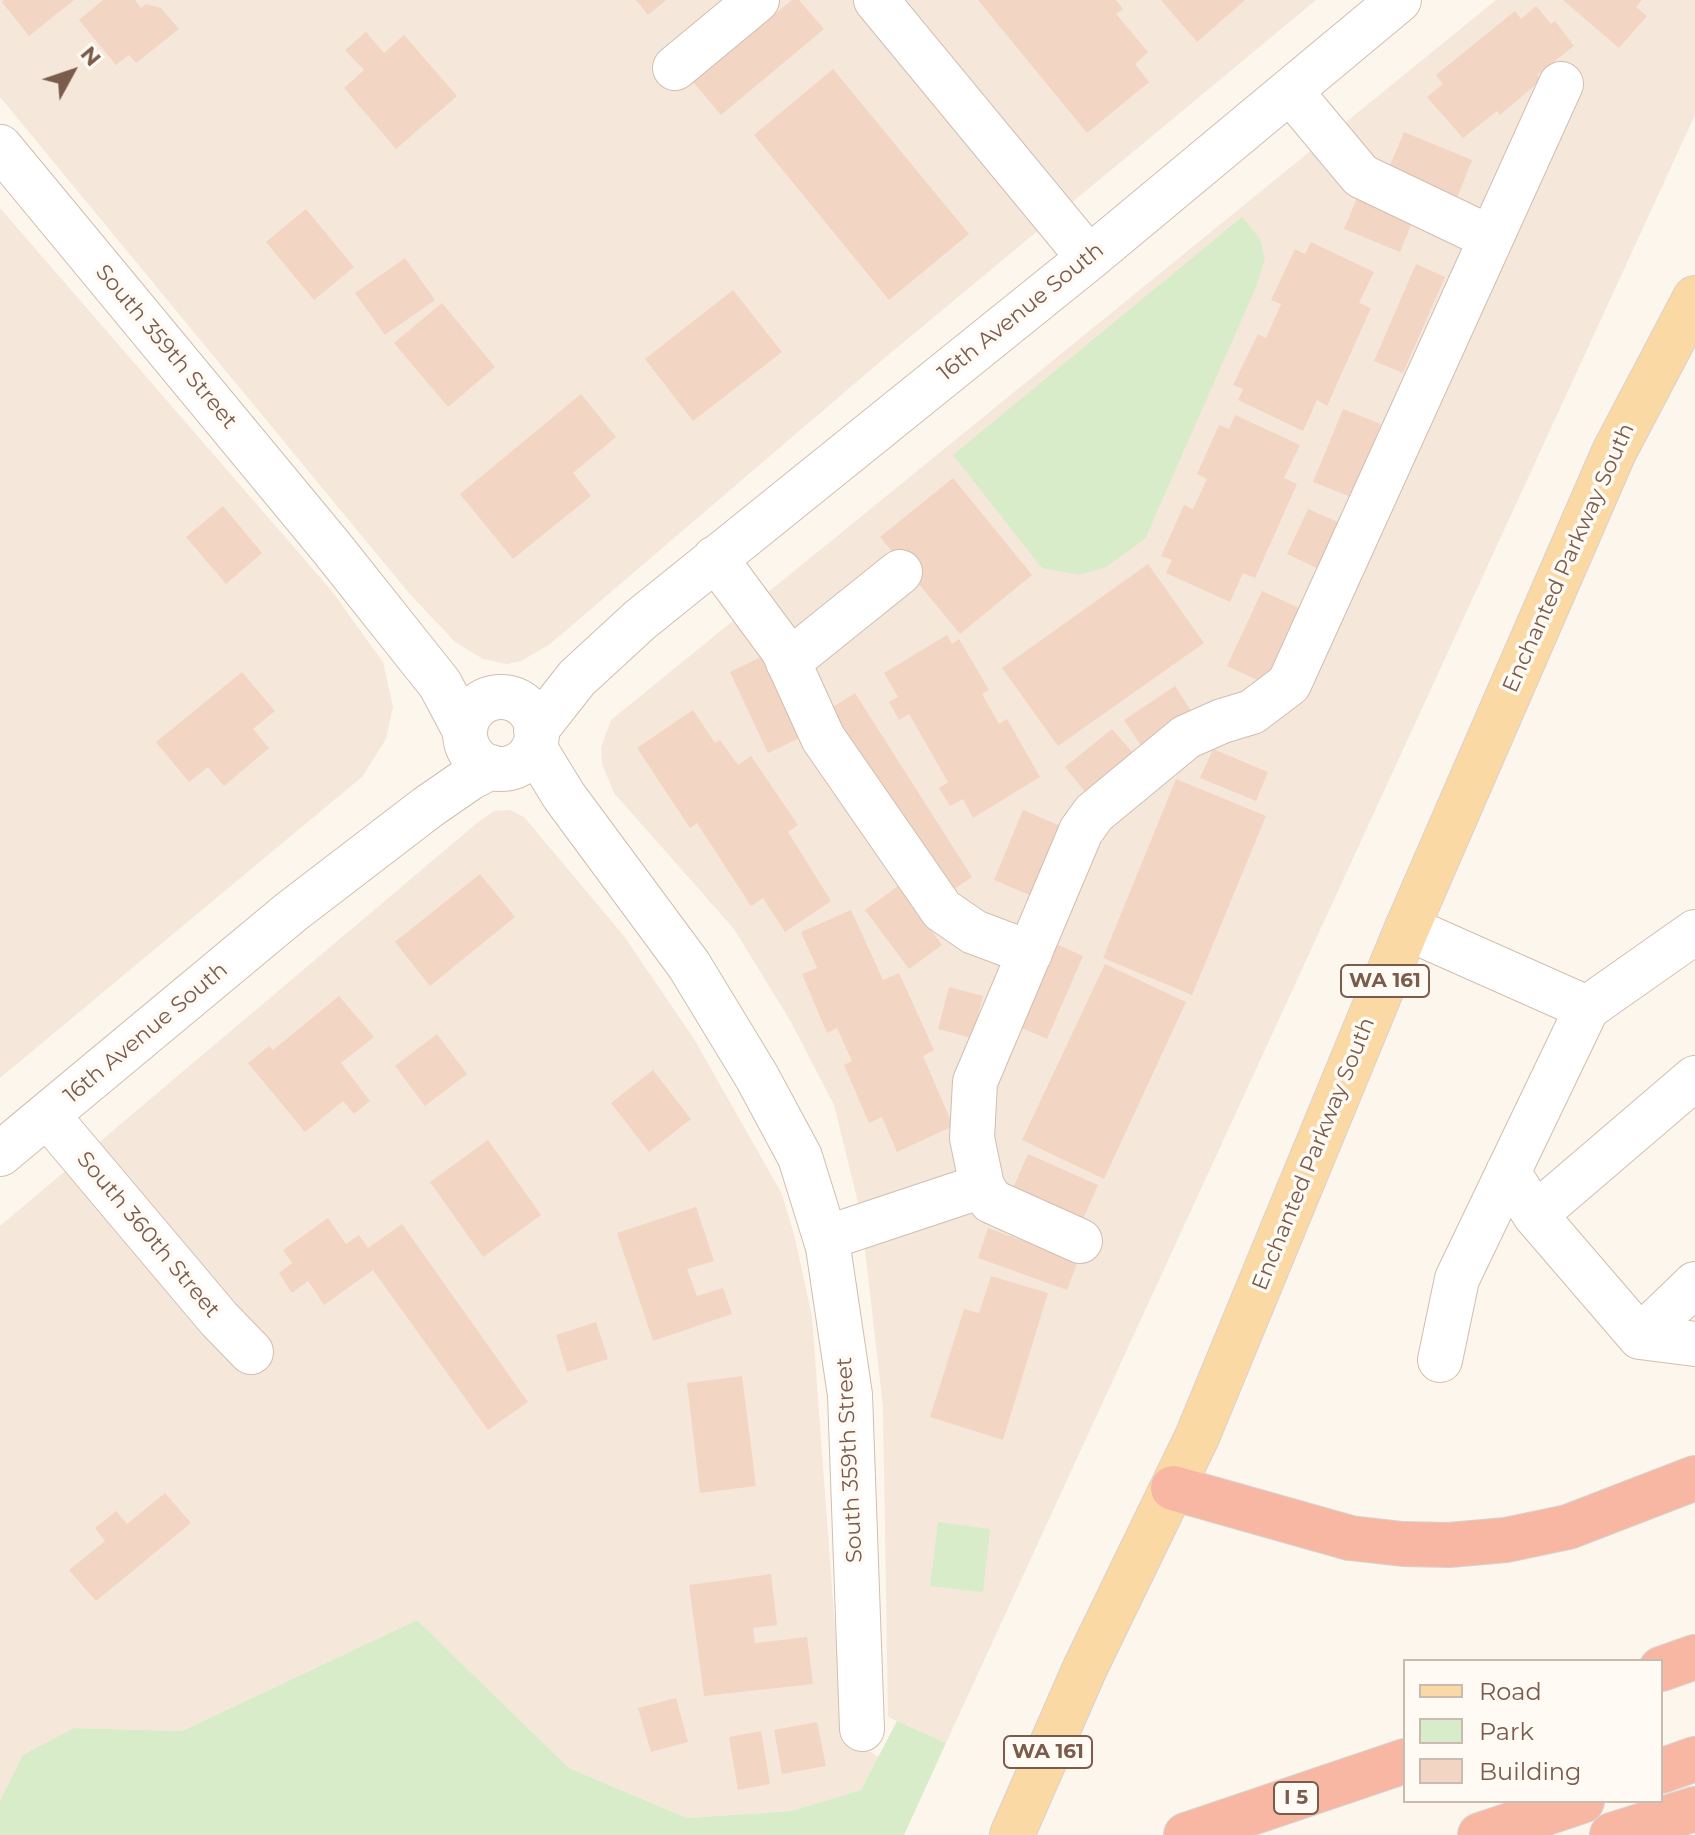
<!DOCTYPE html>
<html>
<head>
<meta charset="utf-8">
<style>
	body { margin:0 }
	#map { position:relative; width:1695px; height:1835px; overflow:hidden; background:#fdf6ec; font-family:Montserrat,sans-serif }
	canvas { display:block }
	.legend { position:absolute; left:1403px; top:1659px; width:260px; height:144px; box-sizing:border-box; background:#fffaf3; border:2px solid #cabbb1; margin:0; padding:10px 14px; list-style:none; font-size:24px; color:#7a5c4d }
	.legend li { display:flex; align-items:center; gap:16px; height:40px }
	.legend b { width:40px; border:2px solid #cabbb1 }
	.north { position:absolute; left:32px; top:32px; width:80px; height:80px; -webkit-text-stroke:6px #fffaf3; paint-order:stroke; rotate:50deg; font-size:22px; font-weight:700; line-height:32px; text-align:center; color:#7a5c4d }
	.north::after { content:''; display:block; margin:auto; width:28px; height:36px; background:#7a5c4d; clip-path:polygon(50% 0,100% 100%,50% 72%,0 100%) }
</style>
</head>
<body>
<div id="map">
<canvas width="1695" height="1835"></canvas>
<ul class="legend">
<li><b style="height:10px;background:#fbd9a5"></b>Road</li>
<li><b style="height:22px;background:#d8ecc9"></b>Park</li>
<li><b style="height:22px;background:#f3d5c3"></b>Building</li>
</ul>
<div class="north">N</div>
</div>
<script>
const ctx = document.querySelector('canvas').getContext('2d');
ctx.lineJoin = 'round';
function fillPath(path, color) { ctx.fillStyle = color; ctx.fill(path, 'evenodd'); }
const shape = rows => new Path2D(rows.map(r => 'M' + r).join(''));
function stroke(path, color, width, dash) { ctx.strokeStyle = color; ctx.lineWidth = width; ctx.lineCap = dash ? 'butt' : 'round'; ctx.setLineDash(dash || []); ctx.stroke(path); }
function drawText(font, color, halo, rows, align = 'center') {
  ctx.font = font + ' Montserrat,sans-serif'; ctx.lineWidth = 7; ctx.setLineDash([]); ctx.textBaseline = 'middle'; ctx.strokeStyle = halo; ctx.fillStyle = color; for (const [text, x, y, turn = 0] of rows) {
    ctx.save(); ctx.translate(x, y); ctx.rotate((+turn || 0) * Math.PI / 180); ctx.textAlign = isNaN(turn) ? turn : align; if (halo) ctx.strokeText(text, 0, 0); ctx.fillText(text, 0, 0); ctx.restore();
  }
}
fillPath(shape([
	[0,0,1316,0,881,361,549,645,521,661,507,664,483,659,455,642,408,592,0,97],
	[1496,0,1695,0,1695,115,946,1743,888,1717,883,1407,861,1215,834,1105,791,1022,734,929,614,793,602,764,601,747,611,720],
	[0,208,331,590,383,662,393,707,386,739,362,777,0,1078],
	[510,810,524,817,624,936,694,1039,782,1194,795,1238,812,1317,843,1736,879,1757,861,1790,791,1811,687,1818,569,1768,417,1620,182,1731,74,1728,0,1801,0,1226,477,823,494,811]
]), '#f5e8da');
fillPath(shape([
	[1242,217,1260,239,1265,259,1256,287,1145,539,1106,567,1079,575,1042,568,953,455],
	[938,1522,990,1529,983,1592,930,1586],
	[417,1620,569,1768,687,1818,791,1811,861,1790,897,1721,946,1743,904,1835,0,1835,0,1801,23,1755,74,1728,182,1731]
]), '#d8ecc9');
fillPath(shape([
	[4,0,74,0,29,36,2,2],
	[103,0,135,0,141,8,146,4,161,8,179,29,136,63,129,55,116,65,79,20],
	[636,0,666,0,648,15],
	[792,0,799,0,824,29,721,115,693,82],
	[978,0,1116,0,1123,9,1116,14,1148,52,1135,64,1149,82,1087,133],
	[1161,0,1245,0,1197,42],
	[1563,0,1642,0,1636,7,1647,16,1619,48],
	[1536,6,1551,24,1555,21,1574,46,1537,75,1541,80,1500,115,1497,111,1463,138,1427,97,1443,84,1436,75,1515,11,1521,19],
	[366,32,384,53,404,35,457,96,396,149,344,88,364,70,345,50],
	[833,69,969,234,889,300,754,135],
	[1404,132,1472,160,1457,198,1388,170],
	[1357,198,1412,222,1400,252,1344,229],
	[306,209,354,267,314,300,266,242],
	[1311,242,1374,272,1359,303,1371,308,1327,406,1317,400,1303,431,1238,400,1243,389,1233,385,1258,334,1266,338,1281,304,1271,300,1295,249,1305,254],
	[405,258,435,300,385,335,355,293],
	[1416,264,1445,277,1403,373,1374,361],
	[733,290,782,352,693,421,645,359],
	[442,303,495,367,448,407,394,343],
	[581,394,616,437,573,473,591,496,513,559,460,494],
	[1343,409,1381,424,1351,497,1313,482],
	[1235,415,1300,445,1284,478,1297,484,1255,578,1243,573,1230,602,1166,573,1172,560,1161,556,1184,505,1193,509,1207,479,1197,474,1219,425,1229,429],
	[953,478,1032,575,960,634,880,537],
	[223,506,262,553,226,584,186,537],
	[1308,509,1338,522,1317,568,1287,554],
	[1148,564,1204,643,1058,746,1002,668],
	[1262,591,1299,608,1264,683,1227,666],
	[947,635,952,644,959,639,989,690,982,694,999,724,1007,719,1040,777,973,818,963,799,950,806,939,788,948,782,909,714,899,720,889,702,898,697,884,673],
	[761,657,800,738,768,753,730,672],
	[242,672,275,711,253,729,269,748,224,786,208,767,189,782,156,742],
	[1175,686,1193,714,1142,747,1124,720],
	[855,693,972,877,945,895,828,710],
	[693,710,715,743,720,740,738,765,751,756,798,825,788,832,831,901,785,932,763,898,751,906,697,823,690,828,637,748],
	[1112,729,1134,754,1086,793,1065,767],
	[1213,749,1268,772,1256,801,1200,778],
	[1176,779,1266,816,1192,995,1103,958],
	[1023,810,1063,827,1034,897,994,880],
	[480,874,515,917,430,986,395,942],
	[898,886,942,945,909,969,865,910],
	[851,910,883,980,899,973,934,1050,923,1056,953,1126,897,1152,882,1117,869,1123,844,1065,852,1061,837,1028,827,1033,802,974,817,968,801,932],
	[1054,943,1083,956,1047,1039,1017,1026],
	[1105,964,1186,1002,1104,1179,1022,1140],
	[949,987,983,996,972,1038,938,1029],
	[339,996,374,1037,341,1063,370,1101,354,1114,343,1101,305,1132,248,1063,269,1046,273,1050],
	[437,1034,467,1074,425,1106,395,1066],
	[653,1070,691,1119,649,1152,611,1103],
	[488,1140,541,1215,483,1257,430,1182],
	[1028,1154,1098,1185,1083,1219,1013,1188],
	[696,1207,714,1261,687,1269,697,1296,723,1288,732,1314,653,1341,617,1233],
	[328,1218,346,1244,359,1235,368,1248,402,1224,528,1402,488,1430,373,1270,324,1305,308,1281,292,1293,279,1273,292,1263,283,1250],
	[988,1228,1078,1261,1067,1290,978,1258],
	[991,1276,1048,1293,1003,1440,930,1417,964,1309,979,1313],
	[596,1322,608,1359,567,1372,556,1335],
	[742,1376,756,1486,700,1493,687,1383],
	[165,1493,191,1523,96,1601,69,1570,105,1541,95,1528,116,1511,127,1524],
	[771,1574,777,1625,753,1628,755,1643,807,1637,813,1684,704,1696,689,1585],
	[676,1698,688,1742,651,1752,638,1708],
	[817,1722,826,1766,782,1774,774,1730],
	[761,1731,770,1784,738,1790,729,1737]
]), '#f3d5c3');
const minor = shape([
	[876,0,1089,258],
	[675,68,757,0],
	[1290,91,1361,176,1491,238],
	[0,147,331,547,440,684,465,731],
	[715,558,783,650,823,738,942,910,974,932,1030,953],
	[788,662,900,572],
	'465 733a36 36 0 1 1 72 0a36 36 0 1 1-72 0Z',
	[536,730,577,678,640,620,1089,258,1399,0],
	[534,747,564,796,689,965,757,1077,800,1157,828,1247,850,1395,862,1729],
	[1407,928,1587,1008],
	[47,1115,219,1319,251,1352],
	[0,1154,291,912,428,807,470,778,491,767],
	[1508,1172,1535,1215,1640,1337,1695,1344],
	[982,1186,991,1201,1080,1241],
	[1535,1215,1695,1078],
	[826,1238,982,1186,972,1138,975,1082,1081,831,1094,813,1186,737,1222,721,1252,712,1289,684,1561,84],
	[1640,1337,1695,1284],
	[1440,1360,1457,1279,1587,1008,1695,932]
]);
const major = shape([
	[1012,1835,1085,1668,1197,1437,1407,928,1614,452,1695,298]
]);
const highway = shape([
	[1173,1488,1350,1538,1403,1544,1449,1545,1506,1540,1568,1527,1695,1478],
	[1661,1669,1695,1657],
	[1661,1771,1695,1759],
	[1186,1835,1405,1761],
	[1480,1835,1582,1801],
	[1612,1835,1695,1809]
]);
stroke(minor, '#d1beb0', 46);
stroke(major, '#dad1cd', 46);
stroke(highway, '#dad1cd', 46);
stroke(minor, '#fff', 44);
stroke(major, '#fbd9a5', 44);
stroke(highway, '#f7b7a3', 44);
for (const [x, y, w] of [
	[1385,981,88],
	[1048,1752,88],
	[1296,1798,44]
]) { const box = new Path2D(); box.roundRect(x - w / 2, y - 16, w, 32, 6); ctx.fillStyle = '#fffaf3'; ctx.fill(box); stroke(box, '#7a5c4d', 2); }
drawText('bold 20px', '#7a5c4d', null, [
	["WA 161",1385,981],
	["WA 161",1048,1752],
	["I 5",1296,1798]
]);
drawText('22px', '#7a5c4d', '#fffaf3', [
	["16th Avenue South",1021,312,-39],
	["South 359th Street",166,347,50],
	["Enchanted Parkway South",1569,558,-66],
	["16th Avenue South",146,1033,-40],
	["Enchanted Parkway South",1314,1154,-68],
	["South 360th Street",148,1235,50],
	["South 359th Street",850,1460,-93]
]);
</script>
</body>
</html>
